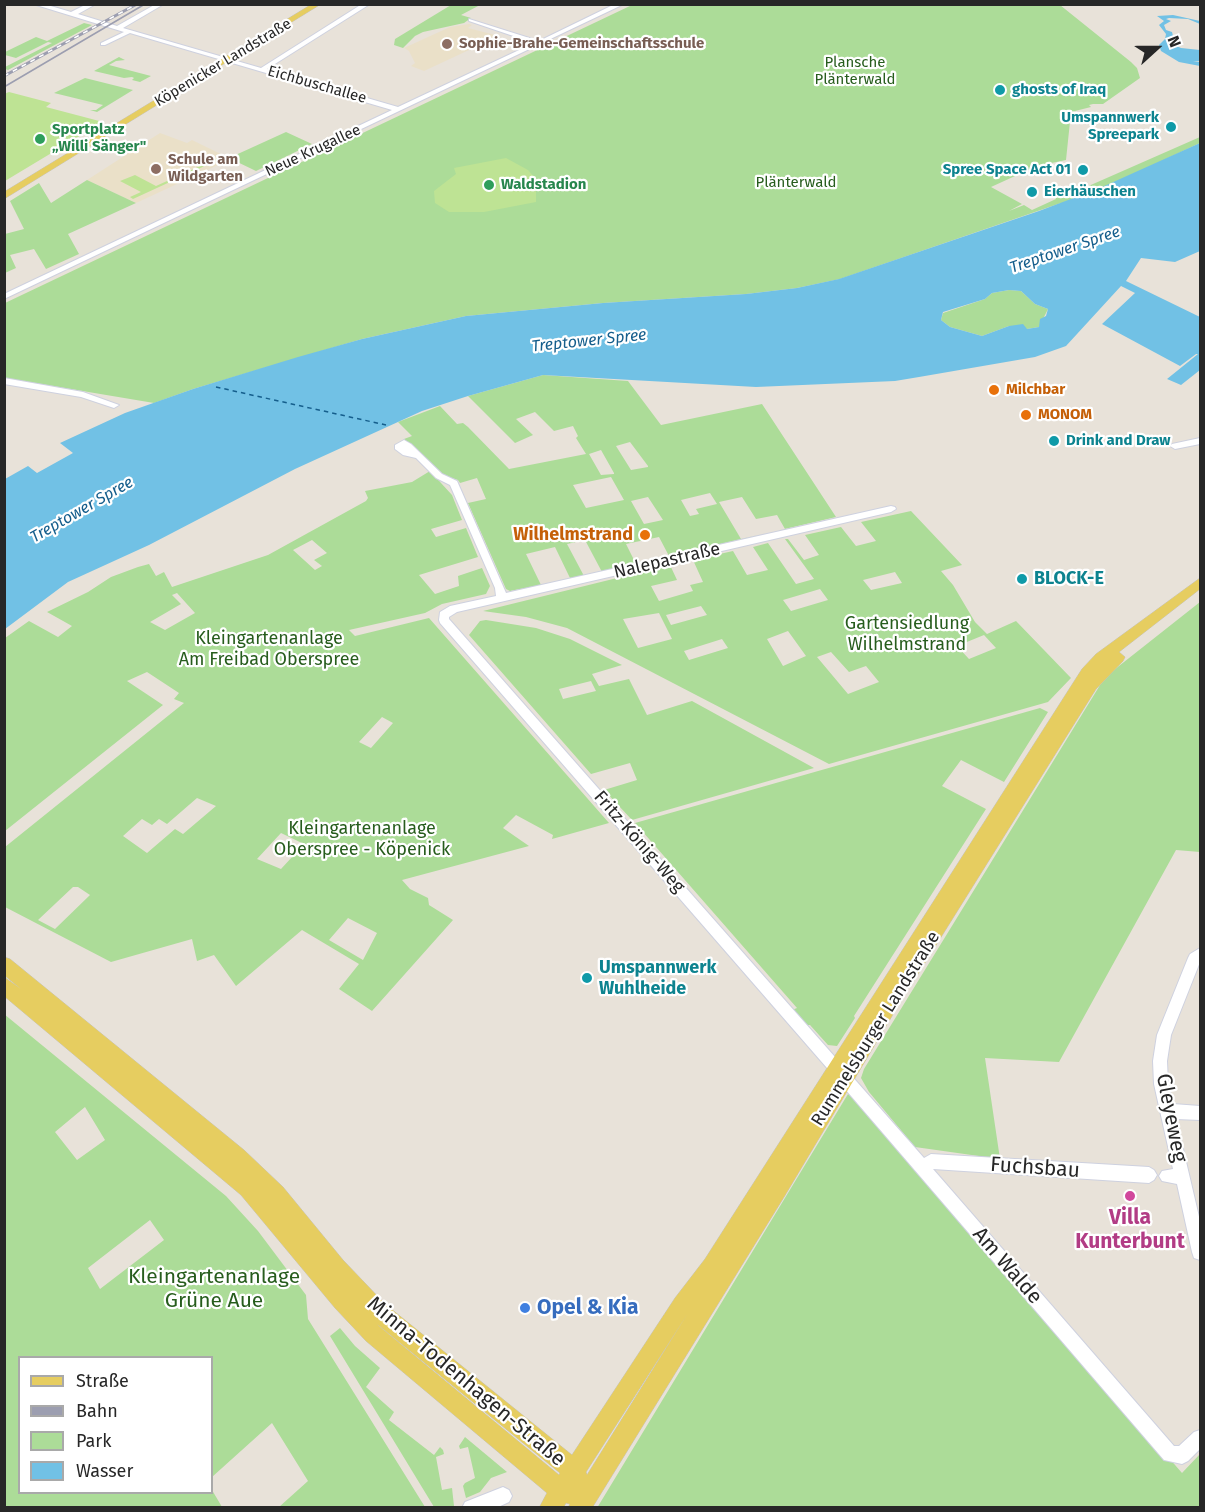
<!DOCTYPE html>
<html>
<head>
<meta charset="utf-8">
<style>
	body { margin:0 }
	#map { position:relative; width:1205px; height:1512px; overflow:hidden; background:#e8e2d9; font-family:"Fira Sans",sans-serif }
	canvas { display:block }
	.frame { position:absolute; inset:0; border:6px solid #272727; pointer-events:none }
	.legend { position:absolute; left:18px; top:1356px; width:195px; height:138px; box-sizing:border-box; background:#fff; border:2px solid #a9a9a9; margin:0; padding:8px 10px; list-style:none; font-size:18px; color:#272727 }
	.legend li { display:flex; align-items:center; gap:12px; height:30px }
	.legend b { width:30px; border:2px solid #a9a9a9 }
	.north { position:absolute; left:1127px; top:18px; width:60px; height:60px; -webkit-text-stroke:4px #fff; paint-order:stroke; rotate:69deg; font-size:16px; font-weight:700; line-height:24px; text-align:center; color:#272727 }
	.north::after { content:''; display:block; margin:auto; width:21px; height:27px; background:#272727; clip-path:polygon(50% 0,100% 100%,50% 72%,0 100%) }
</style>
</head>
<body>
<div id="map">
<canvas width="1205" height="1512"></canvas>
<div class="frame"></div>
<ul class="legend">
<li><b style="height:8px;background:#e6cd60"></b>Straße</li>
<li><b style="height:8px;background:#9c9eb0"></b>Bahn</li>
<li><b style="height:16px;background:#acdc98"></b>Park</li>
<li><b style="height:16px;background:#71c1e5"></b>Wasser</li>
</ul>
<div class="north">N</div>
</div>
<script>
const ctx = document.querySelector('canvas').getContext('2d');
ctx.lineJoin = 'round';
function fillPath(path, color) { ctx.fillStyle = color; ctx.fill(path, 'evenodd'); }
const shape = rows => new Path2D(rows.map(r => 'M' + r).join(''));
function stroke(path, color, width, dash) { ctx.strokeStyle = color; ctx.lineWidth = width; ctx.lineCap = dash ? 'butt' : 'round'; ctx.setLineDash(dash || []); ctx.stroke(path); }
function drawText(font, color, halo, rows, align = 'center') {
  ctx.font = font + ' "Fira Sans",sans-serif'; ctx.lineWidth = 4.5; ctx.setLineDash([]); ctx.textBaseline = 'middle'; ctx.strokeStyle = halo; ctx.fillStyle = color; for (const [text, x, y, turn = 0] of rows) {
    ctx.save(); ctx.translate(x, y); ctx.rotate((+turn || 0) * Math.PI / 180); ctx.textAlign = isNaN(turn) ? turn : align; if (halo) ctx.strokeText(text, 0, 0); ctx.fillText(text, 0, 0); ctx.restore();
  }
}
fillPath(shape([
	[469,24,472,25,468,28,499,36,424,71,411,66,415,63,409,51,404,48,450,27],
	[160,133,187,143,192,140,231,159,136,203,87,180]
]), '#eae0c8');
fillPath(shape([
	[451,5,480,5,461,15,471,18,464,23,423,32,415,36,403,48,394,45,395,39],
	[632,5,1060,5,1131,62,1137,68,1140,78,1103,104,1093,104,1089,105,1091,107,1071,112,1066,160,1037,166,991,187,1022,204,1009,211,1024,205,1032,210,1056,199,1054,195,1061,193,1063,190,1072,189,1084,183,1084,188,1200,137,1200,143,1070,204,1061,203,840,279,797,288,746,294,603,303,466,316,362,339,193,389,154,403,5,378,5,303],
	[84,23,92,25,8,70,5,69,5,67,52,43,48,42,16,58,5,55,5,52,36,37,47,41],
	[119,57,125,60,116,61,109,65,151,76,140,82,132,80,134,78,132,77,124,78,94,71],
	[85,78,133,90,97,112,90,110,96,110,103,105,54,93],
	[286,132,312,144,256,171,229,158],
	[87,180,136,203,68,234,79,254,46,269,34,249,10,255,16,268,5,273,5,234,24,229,10,201,39,183,51,203],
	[1009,290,1021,291,1035,304,1048,309,1039,327,1027,329,1009,326,982,336,950,327,941,320,943,313,985,299,992,293],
	[543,375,628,381,661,425,762,404,836,517,669,556,659,537,626,544,636,564,602,572,585,540,567,544,584,576,570,578,555,547,526,554,541,585,510,591,506,589,468,503,486,499,477,478,460,483,458,480,445,476,404,439,412,436,398,422,440,406,457,424,463,423,468,427,509,469,586,454,576,438,578,436,573,426,554,431,535,412,516,419,533,435,515,443,468,396],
	[630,442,648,466,648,467,631,470,616,446],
	[601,450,614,473,614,474,601,475,589,454],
	[611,477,624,500,586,508,573,485],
	[710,493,717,504,696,509,699,514,690,516,681,500],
	[648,497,663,520,644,524,631,501],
	[742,497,756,519,777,515,785,529,741,539,719,502],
	[430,471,452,495,462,520,431,529,436,537,466,528,478,557,419,575,435,594,459,586,458,576,482,568,490,586,486,594,442,604,425,613,349,630,355,636,429,618,609,823,552,839,553,835,516,815,503,828,529,846,402,880,410,889,428,898,429,905,453,920,372,1011,339,989,359,964,302,930,236,986,214,955,197,961,192,939,111,962,5,907,5,847,184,703,174,699,179,693,147,672,127,681,163,705,5,831,5,638,29,621,58,637,72,626,47,612,88,592,111,577,138,567,149,564,156,576,164,572,172,587,268,555,366,501,368,498,365,491,412,482],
	[312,540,327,553,314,560,322,566,315,570,293,550],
	[177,593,195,613,165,630,150,622,181,604,172,595],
	[382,717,393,723,371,748,359,742],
	[197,798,216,806,183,834,175,829,147,853,123,836,142,819,152,825,159,819,167,824],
	[281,833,304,844,281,869,257,859],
	[73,887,78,887,90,895,55,929,38,920],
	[348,918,377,933,363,960,329,940],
	[911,511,962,565,941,571,953,585,975,622,987,634,1016,621,1071,678,1048,702,829,764,567,628,526,617,483,611,670,565,677,580,651,586,659,601,693,591,690,585,703,582,693,560,733,551,747,575,768,570,753,547,768,543,796,584,814,579,785,539,788,539,804,560,819,555,805,535,841,527,856,546,876,541,861,522],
	[895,572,902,583,871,590,863,580],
	[820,589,828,600,791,611,783,600],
	[701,606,707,615,671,625,666,615],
	[659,613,672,639,638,648,623,619],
	[788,631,806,656,783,666,767,639],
	[984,635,996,648,969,659,957,646],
	[722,639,728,648,689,660,684,651],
	[831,652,849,672,866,666,879,682,848,694,817,657],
	[1200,602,1200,852,1176,850,1059,1062,985,1058,1000,1159,915,1147,869,1092,861,1078,864,1069,1105,677],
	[486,620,536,628,570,639,622,665,592,674,599,686,629,679,647,715,692,701,814,768,632,820,604,790,637,780,630,763,591,774,469,635,480,621],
	[591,681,596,691,563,699,559,689],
	[1040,708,1048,712,1004,782,961,760,942,786,986,809,854,1016,855,1018,837,1046,828,1045,810,1025,805,1025,792,1010,797,1008,635,823],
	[4,1014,226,1196,258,1231,306,1295,308,1319,425,1507,279,1507,308,1481,272,1423,212,1477,212,1358,20,1358,20,1492,212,1492,212,1490,222,1507,5,1507],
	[85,1107,105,1140,77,1160,55,1132],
	[150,1220,164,1240,100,1289,88,1268],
	[848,1094,854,1096,1182,1473,1200,1454,1200,1507,597,1508],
	[340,1328,355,1346,380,1368,366,1387,394,1412,389,1420,434,1455,440,1447,443,1450,444,1454,436,1457,442,1490,452,1488,454,1506,434,1507,330,1336],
	[465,1437,507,1472,491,1478,480,1492,466,1498,463,1486,465,1483,475,1478,468,1447,460,1449,459,1446]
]), '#acdc98');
fillPath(shape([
	[9,92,51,103,46,107,103,122,5,181,4,94],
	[220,157,222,158,133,199,130,197,141,192,120,181,135,175,156,186],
	[506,158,528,170,536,179,536,202,484,212,449,212,435,203,434,191,456,174,454,168]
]), '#bee394');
fillPath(shape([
	[1173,15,1200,21,1200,24,1188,19,1169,18,1166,19,1171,21,1164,25,1166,30,1172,32,1174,40,1170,43,1181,48,1200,50,1200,61,1193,61,1200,62,1200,66,1179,62,1161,51,1159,45,1165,39,1166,34,1159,25,1164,21,1157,16],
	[1200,143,1200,251,1175,262,1141,258,1126,281,1200,317,1200,370,1181,385,1167,379,1198,354,1196,354,1180,366,1102,324,1135,293,1121,286,1066,346,1035,357,919,377,895,381,756,387,543,375,468,396,422,411,295,469,149,545,68,582,5,629,5,479,28,466,37,473,73,453,60,443,125,413,193,389,298,357,362,339,466,316,603,303,746,294,797,288,839,279,1039,211,1100,188],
	[1009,290,1021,291,1035,304,1048,309,1046,316,1040,319,1039,327,1027,329,1023,324,1009,326,982,336,950,327,941,320,943,312,985,299,992,293]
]), '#71c1e5');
stroke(shape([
	[216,387,386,425]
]), '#155e8c', 1.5, [4.5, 4]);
const minor = shape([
	[33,4,44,4,71,12,87,4,96,4,78,14,117,26,156,4,164,4,123,28,261,68,362,4,370,4,267,69,398,107,534,43,469,21,469,19,539,41,615,4,624,4,4,299,4,294,392,110,130,33,105,45,101,45,101,43,124,32,33,4],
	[4,378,83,392,119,405,114,408,81,397,4,384,4,378],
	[1200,438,1200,444,1175,449,1170,446,1172,444,1200,438],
	[404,440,411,444,442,474,457,481,506,593,891,506,895,507,896,509,891,512,457,612,449,617,449,619,924,1158,931,1154,1149,1167,1154,1170,1157,1175,1154,1180,1149,1183,933,1169,1174,1446,1179,1446,1194,1432,1200,1430,1200,1449,1188,1461,1182,1464,1164,1460,827,1068,440,623,439,620,440,612,450,606,496,596,495,588,450,485,436,478,416,458,403,455,395,449,395,445,404,440],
	[1200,948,1200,962,1171,1035,1167,1061,1168,1084,1173,1104,1200,1106,1200,1120,1176,1119,1200,1221,1200,1260,1194,1258,1192,1252,1177,1184,1162,1181,1159,1176,1162,1171,1173,1169,1154,1084,1153,1061,1157,1035,1188,958,1190,954,1200,948],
	[503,1487,509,1490,512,1496,509,1502,496,1508,462,1508,465,1502,503,1487]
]);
const major = shape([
	[312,4,321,4,4,199,4,192,312,4],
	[1200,578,1200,589,1119,652,1125,657,1123,661,1096,689,913,982,907,985,901,982,888,1003,892,1004,895,1010,892,1016,784,1197,592,1508,568,1508,570,1504,566,1503,563,1508,539,1508,547,1493,366,1341,335,1308,241,1195,4,996,4,977,21,989,4,975,4,957,10,959,244,1150,283,1187,343,1260,385,1304,572,1455,675,1298,705,1259,1082,669,1096,654,1200,578],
	[688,1313,587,1475,586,1472,688,1313],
	[377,1324,560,1473,559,1475,380,1327,377,1324]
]);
stroke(minor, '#ced1df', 2);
stroke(major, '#c3c3c3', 1);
fillPath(minor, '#fff');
fillPath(major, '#e6cd60');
stroke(shape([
	[4,87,145,4]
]), '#9c9eb0', 1.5);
const rail = shape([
	[4,76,137,4]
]);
stroke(rail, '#9c9eb0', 3);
stroke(rail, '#fff', 1.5, [5]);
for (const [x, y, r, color] of [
	[447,44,6,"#8d6e63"],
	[1000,90,6,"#0f9aa8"],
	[1171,127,6,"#0f9aa8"],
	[40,139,6,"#2e9e5b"],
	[156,169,6,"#8d6e63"],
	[1083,170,6,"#0f9aa8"],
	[489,185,6,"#2e9e5b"],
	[1032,192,6,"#0f9aa8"],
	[994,390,6,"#e8710a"],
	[1026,415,6,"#e8710a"],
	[1054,441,6,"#0f9aa8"],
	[645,535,6,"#e8710a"],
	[1022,579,6,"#0f9aa8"],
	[587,978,6,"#0f9aa8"],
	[1130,1196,6,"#d1479c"],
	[525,1308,6,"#3f7fe0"]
]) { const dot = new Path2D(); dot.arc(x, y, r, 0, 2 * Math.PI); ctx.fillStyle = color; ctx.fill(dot); stroke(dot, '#fff', 2); }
drawText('bold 15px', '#785e54', '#fff', [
	["Sophie-Brahe-Gemeinschaftsschule",459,44],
	["Schule am",168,160],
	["Wildgarten",168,177]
], 'left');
drawText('15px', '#272727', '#fff', [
	["Köpenicker Landstraße",223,63,-31],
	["Eichbuschallee",317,85,16],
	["Neue Krugallee",313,151,-25]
]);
drawText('15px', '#275d1d', '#fff', [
	["Plansche",855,63],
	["Plänterwald",855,80],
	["Plänterwald",796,183]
]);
drawText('bold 15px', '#0d838f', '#fff', [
	["ghosts of Iraq",1012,90],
	["Umspannwerk",1159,118,"right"],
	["Spreepark",1159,135,"right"],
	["Spree Space Act 01",1071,170,"right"],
	["Eierhäuschen",1044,192],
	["Drink and Draw",1066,441]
], 'left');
drawText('bold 15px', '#27864d', '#fff', [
	["Sportplatz",52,130],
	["„Willi Sänger\"",52,147],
	["Waldstadion",501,185]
], 'left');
drawText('bold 15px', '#c56008', '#fff', [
	["Milchbar",1006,390],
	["MONOM",1038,415]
], 'left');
drawText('italic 16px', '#155e8c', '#fff', [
	["Treptower Spree",1065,250,-19],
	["Treptower Spree",589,341,-6],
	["Treptower Spree",82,510,-30]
]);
drawText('bold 18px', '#c56008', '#fff', [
	["Wilhelmstrand",633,535]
], 'right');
drawText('18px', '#272727', '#fff', [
	["Nalepastraße",667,561,-13],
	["Fritz-König-Weg",639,842,49],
	["Rummelsburger Landstraße",876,1029,-58]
]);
drawText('bold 18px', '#0d838f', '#fff', [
	["BLOCK-E",1034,579],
	["Umspannwerk",599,968],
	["Wuhlheide",599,989]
], 'left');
drawText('18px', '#275d1d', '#fff', [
	["Gartensiedlung",907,624],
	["Wilhelmstrand",907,645],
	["Kleingartenanlage",269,639],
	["Am Freibad Oberspree",269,660],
	["Kleingartenanlage",362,829],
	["Oberspree - Köpenick",362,850]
]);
drawText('21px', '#272727', '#fff', [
	["Gleyeweg",1171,1118,79],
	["Fuchsbau",1035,1168,4],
	["Am Walde",1007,1266,49],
	["Minna-Todenhagen-Straße",466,1382,40]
]);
drawText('bold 21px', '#b23c85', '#fff', [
	["Villa",1130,1218],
	["Kunterbunt",1130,1242]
]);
drawText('21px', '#275d1d', '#fff', [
	["Kleingartenanlage",214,1277],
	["Grüne Aue",214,1301]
]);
drawText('bold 21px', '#366cbe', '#fff', [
	["Opel & Kia",537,1308]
], 'left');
</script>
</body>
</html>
